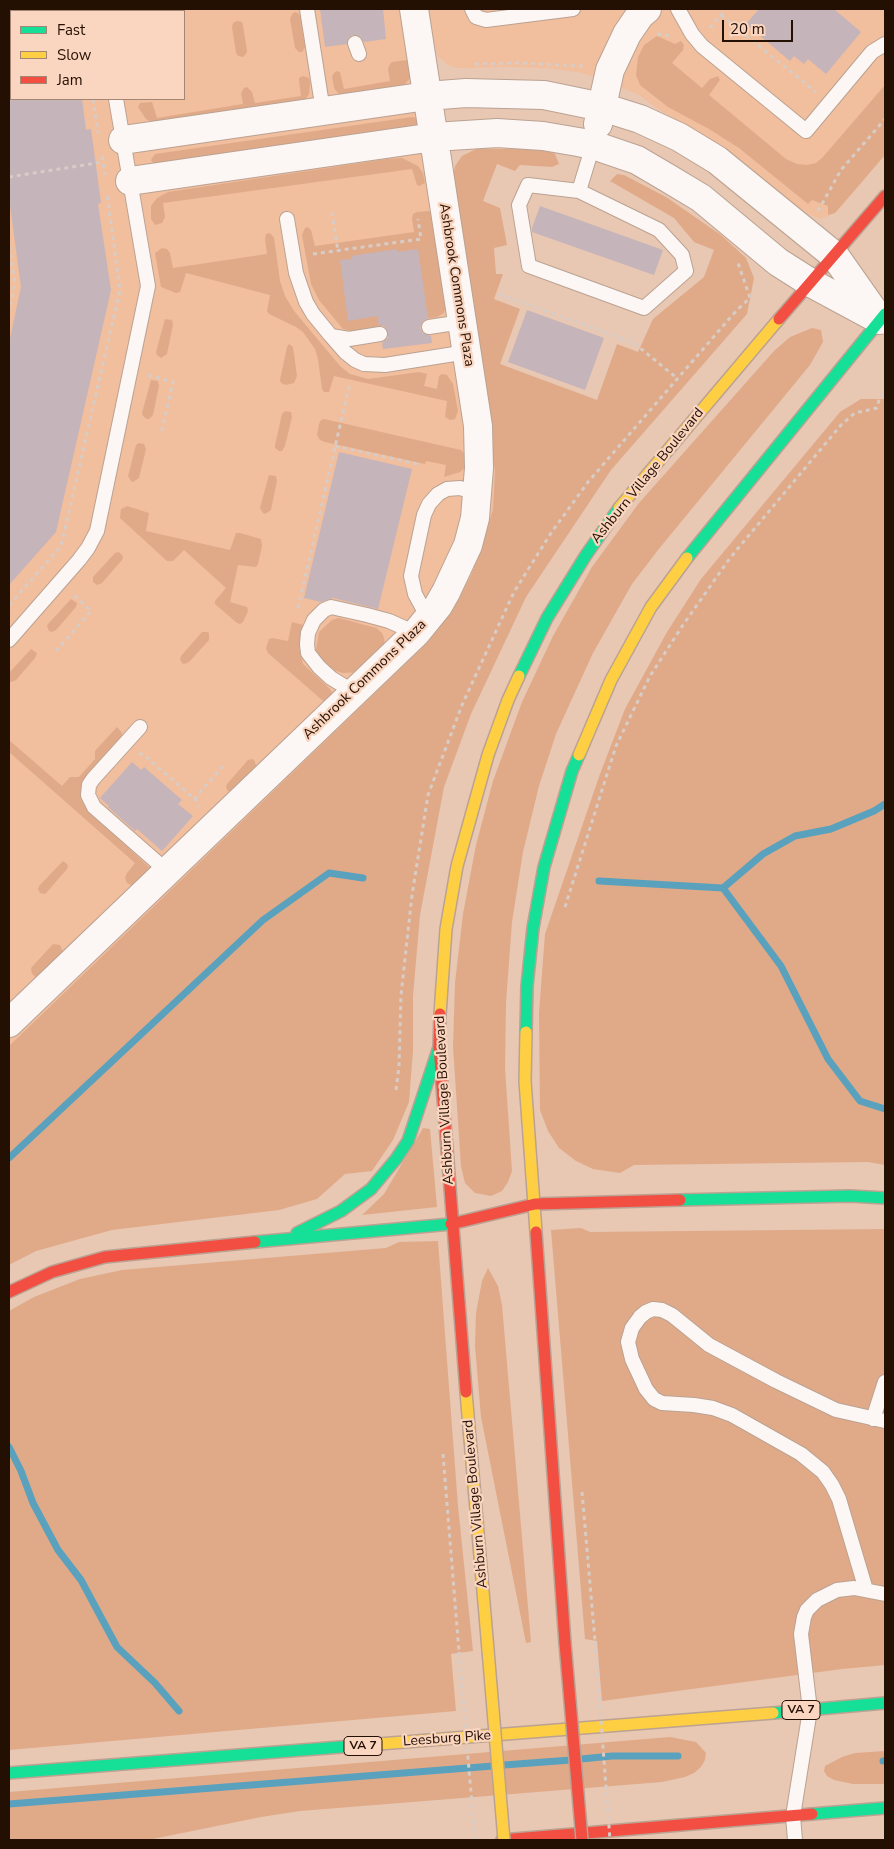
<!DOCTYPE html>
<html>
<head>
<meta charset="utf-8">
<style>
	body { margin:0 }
	#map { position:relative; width:894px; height:1849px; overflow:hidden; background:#e8c7b3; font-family:"Nunito Sans",sans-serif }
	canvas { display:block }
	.frame { position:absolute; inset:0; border:10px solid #240f03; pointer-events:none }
	.legend { position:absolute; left:10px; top:10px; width:175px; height:90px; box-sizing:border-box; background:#fad5bf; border:1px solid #a48674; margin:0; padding:6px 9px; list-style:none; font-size:15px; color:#240f03 }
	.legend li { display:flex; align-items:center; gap:10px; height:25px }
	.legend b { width:25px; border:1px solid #a48674 }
	.scale { position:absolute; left:722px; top:20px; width:71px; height:22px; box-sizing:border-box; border:2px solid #240f03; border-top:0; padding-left:6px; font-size:15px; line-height:18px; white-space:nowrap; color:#240f03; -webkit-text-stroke:4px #fad5bf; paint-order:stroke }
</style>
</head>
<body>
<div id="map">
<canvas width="894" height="1849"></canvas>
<div class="frame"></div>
<ul class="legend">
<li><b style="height:6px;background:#16e098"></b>Fast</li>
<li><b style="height:6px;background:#ffcf43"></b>Slow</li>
<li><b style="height:6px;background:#f24e42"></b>Jam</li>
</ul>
<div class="scale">20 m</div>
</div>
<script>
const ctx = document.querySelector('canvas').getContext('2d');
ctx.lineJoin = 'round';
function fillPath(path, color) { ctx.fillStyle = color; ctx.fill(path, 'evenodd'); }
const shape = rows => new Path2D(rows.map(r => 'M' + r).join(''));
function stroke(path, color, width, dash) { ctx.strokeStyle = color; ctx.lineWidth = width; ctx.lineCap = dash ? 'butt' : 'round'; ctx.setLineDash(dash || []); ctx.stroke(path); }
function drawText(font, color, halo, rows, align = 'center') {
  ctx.font = font + ' "Nunito Sans",sans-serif'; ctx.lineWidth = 4.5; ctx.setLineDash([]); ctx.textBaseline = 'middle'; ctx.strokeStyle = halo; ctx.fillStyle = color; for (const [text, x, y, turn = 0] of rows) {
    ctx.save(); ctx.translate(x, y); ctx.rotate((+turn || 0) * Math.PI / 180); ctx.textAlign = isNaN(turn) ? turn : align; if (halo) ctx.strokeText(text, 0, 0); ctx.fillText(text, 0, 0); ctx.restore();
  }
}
fillPath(shape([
	[9,9,885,9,885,155,842,205,835,213,821,219,803,212,722,146,661,111,639,95,605,80,578,72,547,68,505,67,458,68,448,65,438,56,435,48,495,471,493,509,483,543,471,575,452,611,430,641,9,1046],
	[11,11,184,11,184,99,11,99]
]), '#f1be9e');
fillPath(shape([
	[295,12,298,13,300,16,305,47,302,52,299,52,295,48,290,19,292,14],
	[237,21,242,22,243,25,247,51,246,54,243,57,238,56,236,53,232,27,233,23],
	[657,36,675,44,681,41,684,45,683,50,672,63,702,88,710,79,718,76,720,80,709,95,786,159,797,164,807,165,816,163,823,157,885,85,885,155,842,205,835,213,828,215,828,206,812,200,808,204,739,148,709,129,668,107,640,85,636,75,638,57,644,45],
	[407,60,409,62,411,72,410,78,403,87,343,96,339,94,334,88,332,76,336,71,340,72,344,89,390,81,388,69,390,64,392,62],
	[303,76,309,78,310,83,309,94,303,103,156,124,146,119,138,107,140,103,152,102,157,118,243,104,241,93,244,88,247,87,252,92,255,103,301,96,299,80,299,78],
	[412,117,419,119,417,126,154,164,151,160,155,154],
	[476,149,519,149,548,151,555,154,559,164,552,167,520,165,515,171,497,164,483,201,500,208,507,245,494,248,496,274,503,274,494,299,520,309,500,364,597,400,617,344,638,352,653,319,704,277,714,250,694,242,674,218,610,181,617,174,624,175,666,197,721,235,746,258,754,278,747,314,611,470,526,597,471,714,444,787,420,915,413,996,413,1051,409,1102,393,1140,372,1171,345,1174,317,1199,279,1210,112,1230,36,1251,9,1265,9,1046,429,641,452,611,471,575,483,543,493,509,495,471,453,177,455,166,462,156],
	[402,158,418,166,423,173,425,183,419,186,417,185,412,169,163,203,165,217,162,223,155,225,151,219,151,206,157,198,168,192,387,159],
	[429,211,432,214,446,305,444,313,437,317,351,331,343,329,319,300,311,284,302,235,305,228,308,227,311,230,315,246,414,232,412,219,413,214,417,212],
	[270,233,274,238,280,281,285,296,294,311,340,366,350,374,368,379,419,372,427,374,424,386,437,389,439,376,442,374,447,375,453,384,458,411,455,419,450,420,445,417,447,401,334,376,329,392,324,392,322,389,318,359,315,349,303,332,296,327,269,314,267,311,270,295,186,273,180,292,176,293,161,287,155,253,162,248,167,249,170,253,173,268,267,254,265,239,266,234],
	[165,319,172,320,173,325,167,354,161,358,157,355,156,352],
	[812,328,821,330,823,342,810,365,658,550,632,584,593,653,556,734,539,786,523,852,512,922,506,1003,505,1068,512,1171,508,1182,502,1191,491,1196,475,1193,465,1183,461,1166,453,1047,455,983,463,914,476,845,493,781,522,702,553,636,592,567,639,503,774,351,790,337],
	[289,344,293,347,297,376,294,383,286,385,281,383,280,380,287,347],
	[151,380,158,381,159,386,153,415,149,419,147,419,143,416,142,413],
	[861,399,885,399,885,1165,868,1162,634,1165,620,1173,593,1169,576,1161,559,1148,548,1131,540,1110,539,1013,545,934,600,774,625,709,667,632,701,579,840,412],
	[285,411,291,412,292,417,285,446,282,451,279,451,275,448,275,445,282,414],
	[324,419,461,450,467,457,467,466,460,472,444,477,446,465,426,461,425,464,325,442,320,440,317,435,319,424,321,420],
	[139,443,144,444,146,449,139,478,133,482,131,481,128,476,136,445],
	[269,475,276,476,277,481,271,510,265,514,263,513,260,508],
	[127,506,149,513,146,531,230,550,236,533,240,533,261,539,262,546,258,564,256,567,238,565,230,602,247,607,248,611,243,622,240,624,237,623,215,604,215,601,226,588,184,550,173,561,167,561,120,518,121,509],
	[119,552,123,556,122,560,102,583,97,585,93,582,93,577,115,553],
	[71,599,77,603,76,607,56,630,52,632,49,631,47,626,48,624],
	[339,618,376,628,382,633,384,638,385,645,359,672,343,673,336,671,321,660,316,650,319,632,332,620],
	[292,622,303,625,299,648,303,664,330,689,332,693,332,696,325,701,322,700,268,653,266,648,269,639,272,638,288,641],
	[202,632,207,632,209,633,209,640,189,662,184,664,182,663,180,659,181,656],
	[31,649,37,653,35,658,16,680,11,682,9,681,9,673],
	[117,727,122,733,122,737,84,779,81,796,87,809,151,869,134,887,127,883,125,878,127,873,135,863,9,752,9,740,62,786,70,777,79,777,95,759,95,751],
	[252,759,254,760,257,768,232,792,228,791,226,788,227,784,248,760],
	[63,861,68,865,67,869,47,892,45,894,40,893,38,889,39,886],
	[53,944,60,945,64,954,37,978,32,974,31,968],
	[423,1128,430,1129,437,1207,362,1215,384,1194],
	[581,1228,590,1232,885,1229,885,1665,842,1669,602,1701,597,1641,585,1639,551,1230],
	[438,1241,458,1506,473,1651,451,1654,456,1711,9,1750,9,1311,34,1297,80,1279,122,1270,386,1248,399,1242],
	[488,1268,498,1286,502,1305,531,1642,526,1643,481,1417,475,1346,476,1313,482,1281],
	[670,1737,696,1742,706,1753,705,1760,701,1767,694,1773,685,1777,662,1782,300,1811,261,1817,148,1840,9,1840,9,1792],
	[885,1751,885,1784,853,1784,834,1780,827,1776,824,1771,825,1766,842,1757,855,1753]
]), '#e0aa89');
stroke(shape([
	[599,881,723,888,763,854,795,836,831,829,874,811,885,804],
	[723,888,781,966,828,1059,860,1101,885,1109],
	[9,1158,263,920,329,873,363,878],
	[9,1447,21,1471,33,1503,58,1550,81,1580,117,1647,155,1683,179,1711],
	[581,1759,612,1756,678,1756],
	[883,1761,885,1761],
	[504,1765,571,1760],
	[9,1804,493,1766]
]), '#59a1bd', 7);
fillPath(shape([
	[320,9,383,9,386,39,364,42,360,36,352,35,348,38,347,44,325,47],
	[759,9,834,9,861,32,826,74,808,59,804,64,794,56,790,61,746,24],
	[9,99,82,99,86,130,91,129,101,203,98,204,111,290,56,532,9,585,9,343,21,287,9,198],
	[540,206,663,250,654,275,532,232,532,228],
	[397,249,397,252,418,249,428,318,423,321,420,328,423,333,431,336,432,343,383,349,382,343,388,338,388,332,384,326,379,325,377,316,348,321,340,260,352,259,351,256],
	[527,310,604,338,585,390,508,362],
	[339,452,412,469,378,609,333,598,321,602,304,598],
	[132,762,141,770,144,767,182,800,178,804,193,816,162,851,137,829,135,831,108,807,109,806,100,798]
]), '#c5b4ba');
const lane = shape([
	[102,9,103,11],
	[307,9,323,111],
	[472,9,476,17,486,20,573,9],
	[678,9,692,34,702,46,806,131,872,52,885,44],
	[355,43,359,54],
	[579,191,528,185,519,205,529,266,644,308,686,271,682,255,659,230,579,191,593,145],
	[287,219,296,273,306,302,313,314,331,336,345,352,355,360,364,364,385,365,467,352],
	[429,327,462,322],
	[331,336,349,339,380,334],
	[428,618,415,594,411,576,424,515,429,504,438,494,447,489,460,488,477,493],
	[9,640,79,560,88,548,97,531,148,286,116,99],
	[354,692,331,678,319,667,308,653,307,644,308,633,314,620,324,610,331,607,367,615,389,621,416,633],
	[140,727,93,779,89,785,88,795,94,807,167,871],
	[873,1419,885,1382],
	[866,1590,839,1499,832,1485,823,1472,801,1454,732,1415,713,1408,694,1405,662,1403,654,1399,646,1389,632,1359,628,1342,632,1328,640,1317,646,1312,653,1309,662,1310,672,1315,709,1345,776,1381,836,1410,885,1421],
	[795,1840,793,1816,810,1710,801,1634,804,1617,807,1610,817,1600,837,1590,854,1588,885,1594]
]);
const street = shape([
	[598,124,610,70,627,34,640,15,647,9],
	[123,140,427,96,466,93,544,95,602,107,640,119,679,137,717,160,835,256,880,320],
	[130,181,434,137,497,133,543,136,578,142,593,145,637,160,666,177,701,198,778,262,811,283,876,318],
	[9,1023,416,633,438,606,446,592,468,545,475,518,479,468,478,426,414,9]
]);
const fast = shape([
	[687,558,885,314],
	[519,676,547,618,586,555,619,508],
	[526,1032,527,986,533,928,544,867,572,771,579,755],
	[680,1200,850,1196,885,1198],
	[297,1233,341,1211,371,1189,396,1159,408,1141,439,1047],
	[255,1242,451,1224],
	[773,1713,885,1703],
	[9,1773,379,1744],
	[812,1814,885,1808]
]);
const slow = shape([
	[619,508,779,319],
	[579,755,611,680,651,607,687,558],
	[440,1014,446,929,457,866,488,755,508,700,519,676],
	[526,1032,525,1081,536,1232],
	[466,1392,488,1650],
	[379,1744,773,1713]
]);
const jam = shape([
	[779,319,885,196],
	[440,1014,439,1047,466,1392],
	[451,1224,535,1204,680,1200],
	[536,1232,565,1643],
	[9,1292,52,1272,105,1257,255,1242],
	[502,1840,812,1814]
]);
stroke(lane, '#bba292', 16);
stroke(street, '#bba292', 30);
stroke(fast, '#bba292', 14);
stroke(slow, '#bba292', 14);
stroke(jam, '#bba292', 14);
stroke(shape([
	[77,9,78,11],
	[140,9,140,11],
	[721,15,816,92],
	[710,28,726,9],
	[657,34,671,36],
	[475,64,520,63,581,66,585,64],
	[93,99,98,133],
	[102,156,105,175],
	[9,177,103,162],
	[818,211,841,170,885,119],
	[332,212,338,252],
	[9,246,15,284,9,310],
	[313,254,421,239,418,219],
	[499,294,634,343,678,379],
	[148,375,173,382,161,434],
	[335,446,417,464],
	[9,605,61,546,120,290,107,193],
	[298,608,350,382],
	[56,651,91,611,73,594],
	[139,753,145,756,196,800,199,807],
	[194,799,226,763],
	[565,907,616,746,650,676,683,625,730,558,841,425,855,413,877,408,879,400,885,392],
	[396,1090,399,1066,401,995,412,895,428,795,462,705,514,592,551,533,588,482,736,311,750,298,738,263],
	[443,1454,459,1652],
	[582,1492,595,1641]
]), '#d7ccc6', 3, [4, 4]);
stroke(lane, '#fcf7f4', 14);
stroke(street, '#fcf7f4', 28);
stroke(fast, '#16e098', 11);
stroke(slow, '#ffcf43', 11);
stroke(jam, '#f24e42', 11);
const slowBridge = shape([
	[488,1650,504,1840]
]);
const jamBridge = shape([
	[565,1643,582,1840]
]);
stroke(slowBridge, '#bba292', 14, []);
stroke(jamBridge, '#bba292', 14, []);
stroke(shape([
	[595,1641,610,1840],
	[459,1652,475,1840]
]), '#d7ccc6', 3, [4, 4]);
stroke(slowBridge, '#ffcf43', 11);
stroke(jamBridge, '#f24e42', 11);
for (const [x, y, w] of [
	[801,1710,38],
	[363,1746,38]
]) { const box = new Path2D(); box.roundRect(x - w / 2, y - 9.5, w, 19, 4); ctx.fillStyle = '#fad5bf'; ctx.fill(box); stroke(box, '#240f03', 1); }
drawText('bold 12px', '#240f03', null, [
	["VA 7",801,1710],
	["VA 7",363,1746]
]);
drawText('14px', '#240f03', '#fad5bf', [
	["Ashbrook Commons Plaza",456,285,81],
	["Ashburn Village Boulevard",648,476,-51],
	["Ashbrook Commons Plaza",365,680,-44],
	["Ashburn Village Boulevard",445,1100,-93],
	["Ashburn Village Boulevard",476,1504,-95],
	["Leesburg Pike",447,1739,-4]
]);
</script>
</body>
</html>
